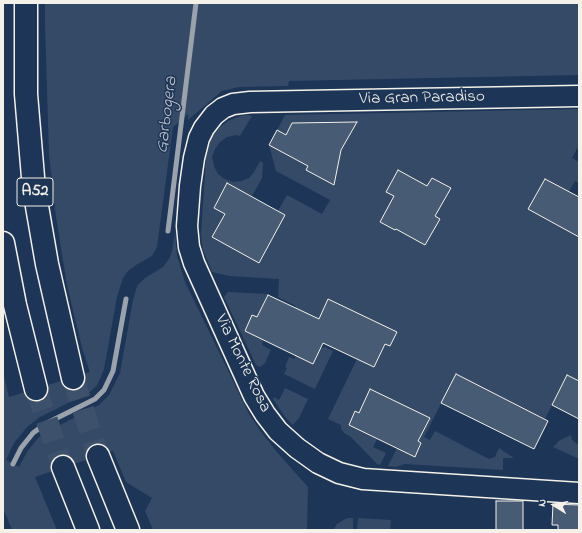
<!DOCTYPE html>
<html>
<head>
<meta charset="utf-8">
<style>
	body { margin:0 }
	#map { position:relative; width:582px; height:533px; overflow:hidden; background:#1d3557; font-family:"Indie Flower",sans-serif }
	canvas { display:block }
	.frame { position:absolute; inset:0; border:4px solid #f4f1e8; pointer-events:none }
	.north { position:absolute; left:534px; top:485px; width:40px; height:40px; -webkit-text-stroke:3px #1d3557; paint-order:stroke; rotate:281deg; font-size:11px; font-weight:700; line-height:16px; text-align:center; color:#f4f1e8 }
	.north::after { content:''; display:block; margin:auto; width:14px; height:18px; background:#f4f1e8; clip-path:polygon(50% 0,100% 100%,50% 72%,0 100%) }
</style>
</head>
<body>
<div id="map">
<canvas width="582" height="533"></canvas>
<div class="frame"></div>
<div class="north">N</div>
</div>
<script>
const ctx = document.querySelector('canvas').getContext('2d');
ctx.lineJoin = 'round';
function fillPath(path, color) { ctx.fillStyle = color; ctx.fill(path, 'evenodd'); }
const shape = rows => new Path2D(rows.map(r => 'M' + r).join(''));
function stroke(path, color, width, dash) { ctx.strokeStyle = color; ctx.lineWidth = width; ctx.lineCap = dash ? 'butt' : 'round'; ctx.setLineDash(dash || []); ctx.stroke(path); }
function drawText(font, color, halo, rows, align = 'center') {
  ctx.font = font + ' "Indie Flower",sans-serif'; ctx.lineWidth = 3; ctx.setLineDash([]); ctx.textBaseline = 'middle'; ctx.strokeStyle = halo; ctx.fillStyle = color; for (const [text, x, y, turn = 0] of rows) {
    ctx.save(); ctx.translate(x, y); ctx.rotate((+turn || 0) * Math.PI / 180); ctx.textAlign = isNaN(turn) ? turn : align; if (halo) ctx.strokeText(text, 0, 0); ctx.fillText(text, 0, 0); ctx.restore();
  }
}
fillPath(shape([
	[45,3,579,3,579,75,289,81,288,86,239,87,222,91,188,120,188,114,173,127,157,247,152,256,136,265,128,271,123,278,117,297,104,369,101,377,97,385,90,392,40,417,27,427,14,443,6,460,19,467,27,452,38,438,58,426,99,405,109,395,120,373,133,300,137,286,145,278,163,267,169,259,172,251,175,232,177,256,185,282,249,414,259,429,276,451,308,487,307,530,153,530,145,511,152,498,126,482,113,451,35,477,57,530,12,530,3,508,3,372,9,397,90,372,82,348,67,285,56,217,49,155,45,24],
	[579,109,579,145,572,158,579,162,579,183,575,181,569,192,545,179,529,209,579,237,579,381,567,375,545,419,456,374,424,437,430,440,435,431,489,459,495,457,499,448,514,458,503,458,503,470,405,464,396,467,388,466,397,448,415,457,421,443,418,441,429,418,370,389,359,413,355,411,349,425,377,439,373,447,386,453,380,465,377,464,351,437,344,433,341,429,341,425,328,419,357,359,374,367,385,344,390,346,396,332,318,319,293,312,296,306,278,297,279,279,229,276,212,272,203,250,201,235,206,157,211,138,219,128,228,121,240,116,248,115,252,116,240,136,237,135,227,137,220,142,215,149,212,157,214,166,218,174,225,179,233,182,241,181,249,178,254,172,260,161,263,163,262,178,252,196,227,183,214,207,225,214,212,237,259,263,285,215,278,211,287,195,322,214,330,200,276,171,269,145,308,166,306,170,334,185,341,150,356,122,292,123,286,135,277,130,285,115],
	[228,292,268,294,257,317,245,331,263,340,262,345,271,350,265,363,260,367,256,365,224,297],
	[325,347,333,351,315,389,284,374,287,368,285,367,289,357,294,359,296,355],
	[285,388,308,399,299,418,293,425,285,417,273,399,274,397,279,400],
	[571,435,572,440,579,445,579,459,553,447,560,440],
	[347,518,353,518,353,530,333,530,337,524],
	[358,518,391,520,390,530,357,530]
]), '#354a67');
stroke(shape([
	[168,231,196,3],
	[13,464,21,448,33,433,45,424,95,399,104,390,113,371,126,299]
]), '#9aa2ab', 5);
const building = shape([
	[357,122,341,150,334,185,306,170,308,166,269,145,277,130,286,135,292,123,357,122],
	[398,170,427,186,432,178,451,188,435,216,440,219,425,245,396,229,395,230,380,222,394,196,386,192,398,170],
	[545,179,579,197,579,237,528,209,545,179],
	[227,183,285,215,259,263,212,237,225,214,214,208,227,183],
	[268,295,319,319,328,299,397,332,390,346,385,344,374,367,323,343,313,364,245,331,252,315,257,317,268,295],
	[456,374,548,421,534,449,441,403,456,374],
	[567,375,579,381,579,419,552,405,567,375],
	[370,389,430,418,418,441,421,443,415,457,349,425,355,411,359,413,370,389],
	[496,501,523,501,523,530,496,530,496,501],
	[553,504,579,505,579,530,558,530,558,525,552,525,553,504]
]);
fillPath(building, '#485b74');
stroke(building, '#f4f1e8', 1);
stroke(shape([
	[73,378,98,456],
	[36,389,63,467]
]), '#3d516d', 22, [22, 11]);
const minor = shape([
	[579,96,303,101,250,102,233,104,223,108,214,115,204,128,199,138,194,158,190,186,187,226,189,247,194,263,254,396,265,414,278,431,297,448,318,463,339,473,363,479,579,493]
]);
const highway = shape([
	[26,3,26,94,34,189,47,264,73,378],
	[3,243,15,305,36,389],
	[98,456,128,530],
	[63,467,88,530]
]);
stroke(minor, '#f4f1e8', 23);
stroke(highway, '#f4f1e8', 25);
stroke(minor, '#1d3557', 20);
stroke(highway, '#1d3557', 22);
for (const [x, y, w] of [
	[35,192,36]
]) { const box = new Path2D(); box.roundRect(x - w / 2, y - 14, w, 28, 3); ctx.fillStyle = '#1d3557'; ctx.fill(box); stroke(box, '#f4f1e8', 1); }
drawText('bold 16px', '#f4f1e8', null, [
	["A52",35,192]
]);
drawText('17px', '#f4f1e8', '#1d3557', [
	["Via Gran Paradiso",422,99,-1],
	["Via Monte Rosa",242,364,64]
]);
drawText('italic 18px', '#c0c3c4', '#1d3557', [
	["Garbogera",168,115,-83]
]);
</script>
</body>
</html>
